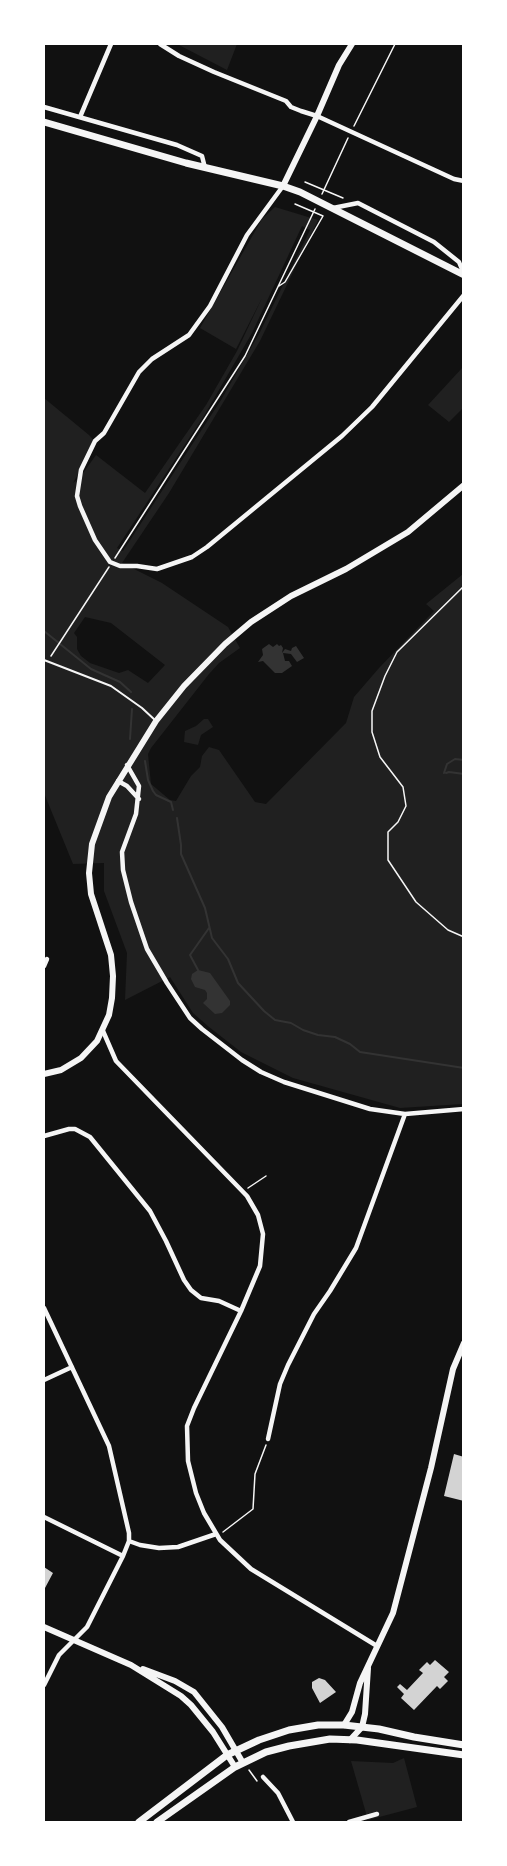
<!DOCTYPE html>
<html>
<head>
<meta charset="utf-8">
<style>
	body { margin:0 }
	#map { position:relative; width:507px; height:1866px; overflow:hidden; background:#111; font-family:Barlow,sans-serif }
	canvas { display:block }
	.frame { position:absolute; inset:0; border:45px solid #fff; pointer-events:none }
</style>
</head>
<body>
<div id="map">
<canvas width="507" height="1866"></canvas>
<div class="frame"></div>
</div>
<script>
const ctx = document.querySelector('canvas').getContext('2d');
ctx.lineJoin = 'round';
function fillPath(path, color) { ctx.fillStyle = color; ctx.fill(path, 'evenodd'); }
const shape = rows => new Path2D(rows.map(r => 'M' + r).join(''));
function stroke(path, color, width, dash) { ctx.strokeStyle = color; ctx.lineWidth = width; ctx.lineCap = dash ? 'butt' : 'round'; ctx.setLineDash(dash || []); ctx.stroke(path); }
fillPath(shape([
	[180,44,244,44,237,44,227,70,179,45],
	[275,207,318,220,260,341,169,493,122,563,162,583,228,627,240,648,219,663,209,674,151,748,148,754,151,784,170,800,176,801,191,776,200,767,202,756,209,747,219,750,255,802,266,804,346,723,354,697,379,668,434,611,426,604,463,574,463,1104,400,1108,293,1078,241,1052,209,1027,193,1013,170,977,125,1000,127,953,104,891,104,863,73,864,44,793,44,398,89,435,96,443,73,483,81,476,96,455,145,493,206,405,237,351,262,298,236,349,200,328,262,219],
	[302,226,310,230,259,334,221,400,123,551,117,548,205,414,252,333],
	[85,617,111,623,165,665,148,683,128,670,119,673,90,663,81,656,77,649,77,637,74,633],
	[463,367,463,408,449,422,428,405],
	[204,719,208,719,213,727,201,735,198,745,184,742,185,731,196,726],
	[404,1758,417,1807,368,1820,351,1761,393,1763]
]), '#202020');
fillPath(shape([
	[269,644,273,647,277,644,279,646,281,645,283,648,282,653,285,649,291,651,292,648,296,646,304,658,297,662,291,654,283,653,285,661,289,661,292,666,282,673,275,673,263,661,258,662,263,655,262,649],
	[198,970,210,973,230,1001,230,1005,222,1013,215,1014,203,1003,207,999,207,993,205,990,195,987,191,979,192,974]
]), '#333');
stroke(shape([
	[44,631,91,669,120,682,131,692],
	[130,739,132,709],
	[145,761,148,780,153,791,156,795,171,802,173,810],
	[444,773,447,764,455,759,464,760],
	[446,773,449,772,464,774],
	[177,818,181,845,181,854,205,908,212,938,228,959,238,983,264,1011,275,1020,291,1023,303,1030,318,1035,335,1037,350,1044,360,1052,464,1068],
	[198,970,190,955,209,928]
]), '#333', 2);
fillPath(shape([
	[454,1454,464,1457,464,1501,444,1496],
	[44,1567,53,1573,45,1588,44,1587],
	[435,1660,449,1672,444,1677,448,1681,440,1689,437,1686,414,1710,401,1698,404,1694,397,1687,400,1684,407,1690,423,1673,419,1670,427,1662,430,1665],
	[319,1678,325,1680,336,1692,320,1703,312,1688,312,1682]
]), '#d3d3d3');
stroke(shape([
	[354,126,395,44],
	[305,182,343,198],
	[322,194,348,138],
	[279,286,285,282,323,216,295,204],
	[115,558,245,356,315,209],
	[464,586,397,652,385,676,372,711,372,732,380,757,403,787,406,806,398,822,388,832,388,860,416,902,448,930,464,937],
	[51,656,109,567],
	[248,1188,266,1176],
	[223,1532,253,1509,255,1474,266,1445],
	[249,1770,257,1781]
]), '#f5f5f5', 1.5);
stroke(shape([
	[44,660,111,686,142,708,156,721]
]), '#f5f5f5', 2);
stroke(shape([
	[160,44,179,56,214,72,286,101,291,107,301,111,317,116,454,179,464,181],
	[44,107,177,145,202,156,205,168],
	[80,117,111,44],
	[283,186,247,235,210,306,189,335,152,359,139,372,104,433,95,441,81,470,77,496,80,506,95,540,110,562,120,566,137,566,157,569,192,557,207,547,342,436,372,407,464,295],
	[333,208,358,203,434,242,459,262,464,274],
	[127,765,139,786,136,814,122,852,123,870,131,902,147,949,167,983,190,1018,202,1029,242,1060,261,1072,284,1082,370,1109,405,1114,464,1109],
	[118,781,127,786,139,799],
	[44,966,47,959],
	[103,1031,116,1061,247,1196,258,1215,263,1234,260,1266,241,1311,194,1408,187,1426,188,1461,196,1493,204,1513,220,1540,251,1569,377,1646],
	[44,1136,69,1129,75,1129,90,1137,150,1211,166,1241,184,1280,191,1290,201,1298,219,1301,241,1311],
	[44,1308,109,1446,129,1533,129,1541,123,1556,87,1627,59,1655,44,1685],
	[44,1380,72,1367],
	[268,1439,280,1384,288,1365,314,1314,330,1291,356,1248,405,1114],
	[44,1517,123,1556],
	[129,1541,140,1545,159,1548,178,1547,216,1534],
	[263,1777,278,1793,293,1822],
	[349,1822,377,1814]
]), '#f5f5f5', 4.5);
stroke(shape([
	[283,186,317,116,339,65,352,44],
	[44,1074,61,1070,81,1058,97,1041,109,1015,112,998,113,976,111,955,91,894,89,873,92,844,109,797,156,721,184,686,225,644,251,622,291,596,346,569,408,532,464,485],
	[44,1627,131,1665,181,1696,191,1705,213,1732,235,1767],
	[143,1669,175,1681,194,1692,222,1727,243,1763],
	[344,1725,352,1712,360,1683,393,1613,431,1468,453,1369,464,1343],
	[350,1740,362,1727,365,1714,368,1668]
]), '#f5f5f5', 6);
stroke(shape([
	[44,122,186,163,283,186,300,192,464,275],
	[139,1822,227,1755,259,1740,289,1730,318,1725,344,1725,379,1729,414,1737,464,1745],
	[157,1822,235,1767,266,1752,289,1746,330,1739,357,1740,464,1755]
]), '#f5f5f5', 7);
</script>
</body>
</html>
